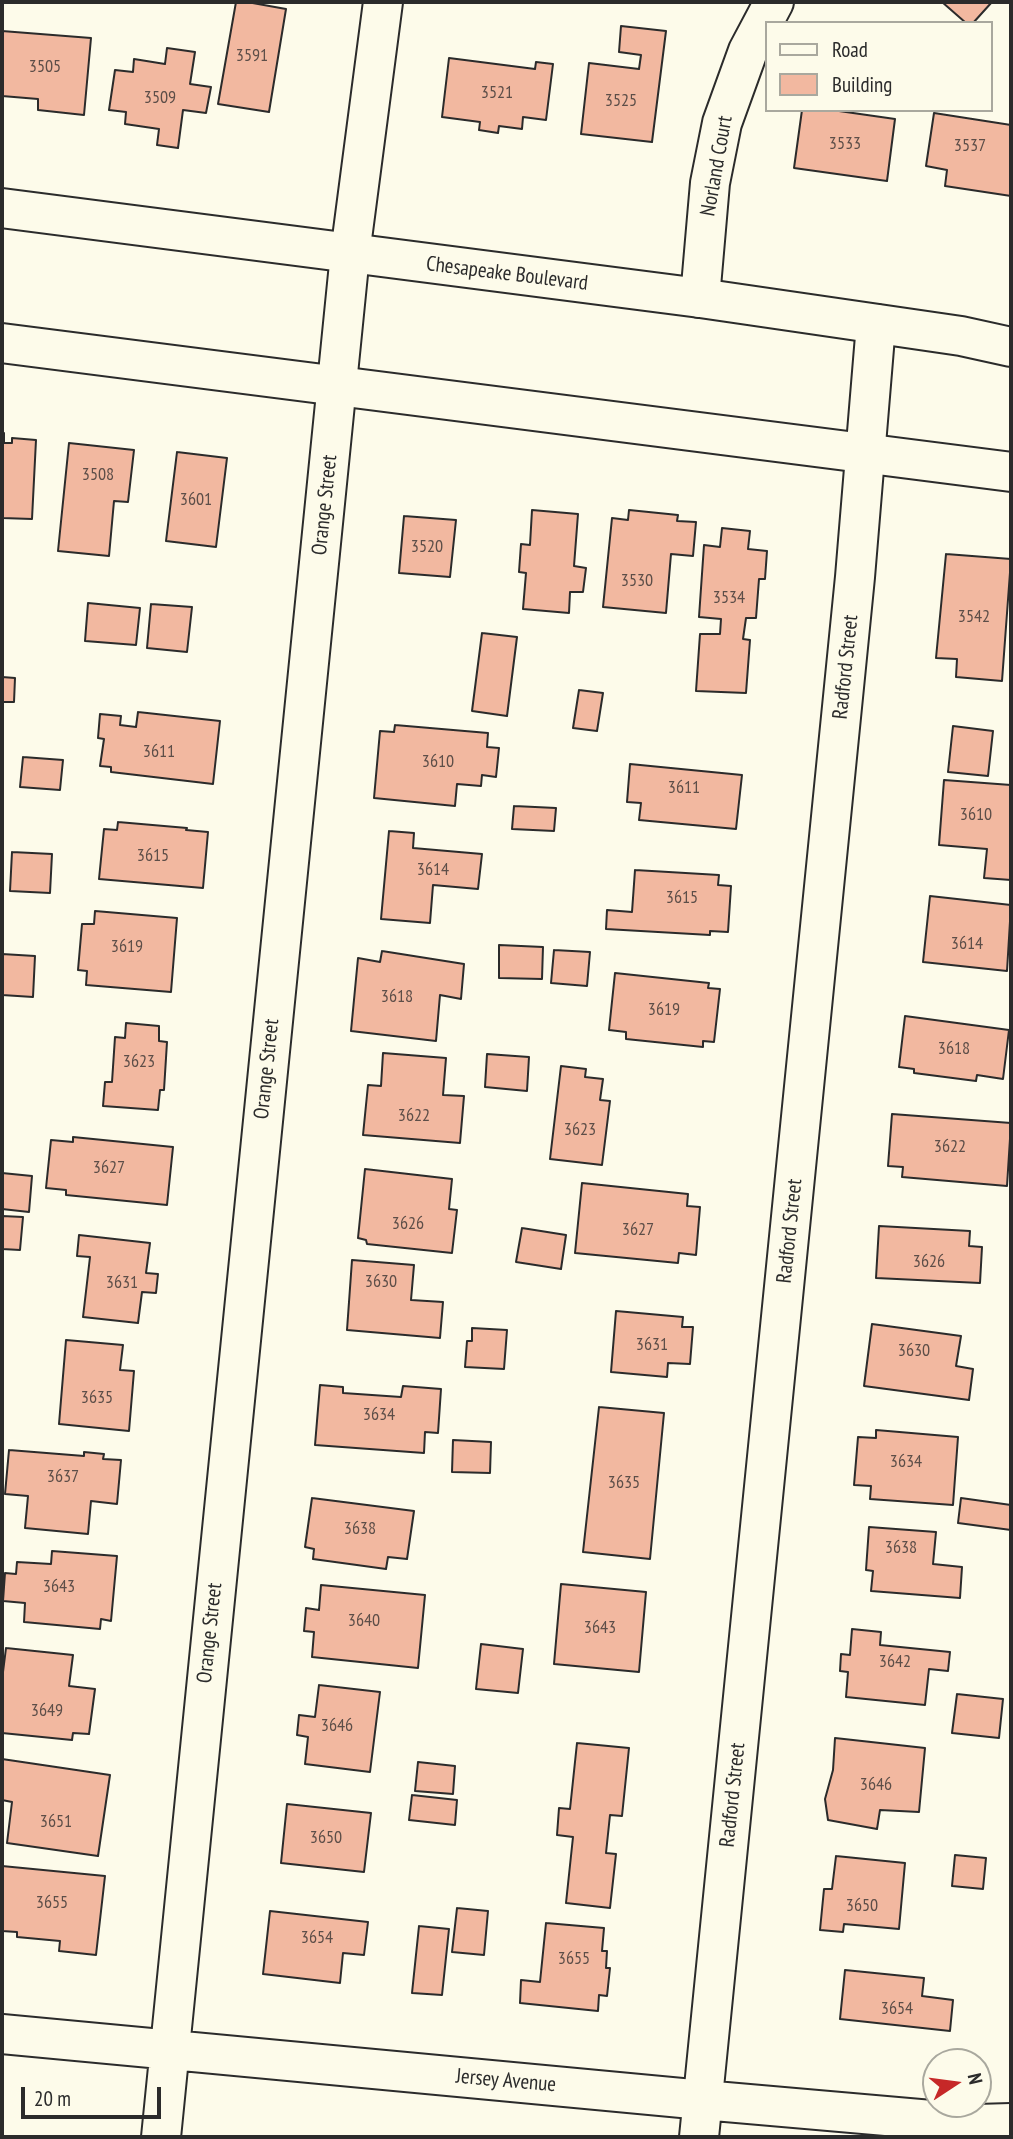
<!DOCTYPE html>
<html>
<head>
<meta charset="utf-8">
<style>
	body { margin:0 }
	#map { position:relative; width:1013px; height:2139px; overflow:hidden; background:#fdfbea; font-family:"PT Sans Narrow",sans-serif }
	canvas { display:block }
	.frame { position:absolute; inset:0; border:4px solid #2b2b2b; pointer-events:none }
	.legend { position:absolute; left:765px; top:21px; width:228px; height:91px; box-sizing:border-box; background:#fdfbea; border:2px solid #a9a89e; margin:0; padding:9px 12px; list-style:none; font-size:21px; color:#2b2b2b }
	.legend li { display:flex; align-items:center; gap:14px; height:35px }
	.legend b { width:35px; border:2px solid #a9a89e }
	.north { position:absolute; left:922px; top:2048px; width:70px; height:70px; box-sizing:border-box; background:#fdfbea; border:2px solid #a9a89e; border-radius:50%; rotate:77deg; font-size:19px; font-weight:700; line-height:28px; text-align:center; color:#2b2b2b }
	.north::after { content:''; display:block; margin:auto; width:24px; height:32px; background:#c62828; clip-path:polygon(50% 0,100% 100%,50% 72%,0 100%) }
	.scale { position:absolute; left:21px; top:2087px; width:140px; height:32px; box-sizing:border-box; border:4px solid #2b2b2b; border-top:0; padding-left:9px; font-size:21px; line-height:24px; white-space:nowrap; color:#2b2b2b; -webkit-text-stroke:5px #fdfbea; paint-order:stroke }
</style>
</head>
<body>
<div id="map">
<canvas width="1013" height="2139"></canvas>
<div class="frame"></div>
<ul class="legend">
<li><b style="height:9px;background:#fdfbea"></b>Road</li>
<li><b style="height:19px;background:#f2b8a0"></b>Building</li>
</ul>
<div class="north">N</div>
<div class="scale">20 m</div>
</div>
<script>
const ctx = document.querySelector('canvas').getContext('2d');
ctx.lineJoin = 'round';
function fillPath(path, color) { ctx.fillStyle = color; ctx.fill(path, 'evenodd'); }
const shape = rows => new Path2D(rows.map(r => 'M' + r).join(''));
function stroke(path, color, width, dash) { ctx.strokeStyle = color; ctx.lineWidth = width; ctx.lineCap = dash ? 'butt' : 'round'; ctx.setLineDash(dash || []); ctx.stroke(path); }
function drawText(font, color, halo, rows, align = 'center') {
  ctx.font = font + ' "PT Sans Narrow",sans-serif'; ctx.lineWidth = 5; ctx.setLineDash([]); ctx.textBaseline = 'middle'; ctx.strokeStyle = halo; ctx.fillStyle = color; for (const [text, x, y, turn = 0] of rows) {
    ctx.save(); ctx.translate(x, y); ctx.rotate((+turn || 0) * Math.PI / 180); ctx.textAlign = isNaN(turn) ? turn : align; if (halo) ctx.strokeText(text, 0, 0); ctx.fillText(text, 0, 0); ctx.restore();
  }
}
const building = shape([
	[236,2,247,2,286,9,269,112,218,104,236,2],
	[942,2,992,2,973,23,966,23,942,2],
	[621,26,666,31,652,142,581,134,589,63,639,69,641,55,619,52,621,26],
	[2,31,91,38,84,115,38,110,38,99,2,96,2,31],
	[167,48,195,52,190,84,211,87,206,113,183,110,178,148,157,145,159,129,125,124,126,112,109,110,115,70,133,72,134,59,165,64,167,48],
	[449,58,535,69,536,62,553,64,546,120,523,117,522,129,499,126,498,133,479,130,480,122,442,117,449,58],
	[802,110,832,110,895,119,887,181,794,168,802,110],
	[934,113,1011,125,1011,196,945,186,947,170,926,166,934,113],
	[2,433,4,433,4,443,12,443,12,438,36,440,32,519,2,518,2,433],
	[69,443,134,450,128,502,114,501,109,556,58,551,69,443],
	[177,452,227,458,216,547,166,541,177,452],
	[532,510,578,514,574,566,586,568,583,592,570,592,569,613,523,609,526,573,519,572,521,544,530,545,532,510],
	[629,510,678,515,677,521,696,522,693,556,671,554,666,613,603,607,612,518,628,520,629,510],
	[404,516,456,520,450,577,399,573,404,516],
	[722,528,750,531,748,549,767,551,765,579,759,579,756,618,746,618,743,639,750,640,746,693,696,691,700,634,720,634,721,619,699,617,704,545,720,547,722,528],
	[946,554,1011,559,1002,681,956,677,957,659,936,658,946,554],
	[88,603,140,608,136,645,85,641,88,603],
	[151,604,192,607,187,652,147,648,151,604],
	[482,633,517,637,507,716,472,711,482,633],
	[2,677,15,678,14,702,2,702,2,677],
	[579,690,603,693,597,731,573,728,579,690],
	[138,712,220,721,213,784,111,772,111,767,100,766,104,739,98,738,100,714,121,716,120,725,136,727,138,712],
	[395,725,488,733,487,747,499,748,496,777,482,775,481,786,457,784,455,806,374,798,380,731,394,732,395,725],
	[953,726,993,731,988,776,948,772,953,726],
	[23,757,63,760,60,790,20,787,23,757],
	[630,764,742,775,736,829,639,820,641,803,627,802,630,764],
	[944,780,1011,785,1011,880,984,878,987,849,939,845,944,780],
	[514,806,556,808,554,831,512,829,514,806],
	[118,822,187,828,186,830,208,832,203,888,99,879,104,829,117,830,118,822],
	[389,831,414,833,413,848,482,854,478,889,433,885,430,923,381,919,389,831],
	[12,852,52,854,50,893,10,891,12,852],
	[635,870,719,875,718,885,731,886,728,932,710,931,710,935,606,929,607,910,632,912,635,870],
	[930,896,1011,905,1007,971,923,962,930,896],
	[95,911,177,918,171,992,86,985,87,971,78,970,82,924,94,924,95,911],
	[499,945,543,947,542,979,499,978,499,945],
	[554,950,590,952,587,986,551,983,554,950],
	[382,951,464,964,461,999,440,995,436,1041,351,1031,358,958,380,962,382,951],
	[2,954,35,956,33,997,2,995,2,954],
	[615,973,709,983,708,988,720,989,714,1042,703,1041,703,1047,626,1039,626,1032,609,1030,615,973],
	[905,1016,1009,1030,1003,1079,977,1075,976,1081,914,1073,914,1069,899,1067,905,1016],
	[126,1023,159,1026,159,1041,167,1042,164,1090,160,1090,158,1110,103,1106,105,1082,112,1082,115,1037,125,1038,126,1023],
	[383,1053,446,1058,443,1095,464,1096,460,1143,363,1135,368,1085,381,1086,383,1053],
	[487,1054,529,1057,527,1091,485,1087,487,1054],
	[561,1066,586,1069,585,1077,603,1079,600,1100,610,1101,602,1165,550,1159,561,1066],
	[892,1114,1011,1123,1007,1186,902,1177,903,1167,888,1166,892,1114],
	[73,1137,173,1147,167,1205,66,1195,66,1190,46,1188,51,1140,73,1142,73,1137],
	[365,1169,452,1179,449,1209,457,1210,452,1253,367,1244,366,1240,358,1238,365,1169],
	[2,1173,32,1176,29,1212,2,1209,2,1173],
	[582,1183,688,1194,687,1206,700,1207,696,1255,679,1253,678,1263,575,1253,582,1183],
	[2,1216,23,1217,20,1250,2,1249,2,1216],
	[879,1226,970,1231,969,1246,982,1247,980,1283,876,1278,879,1226],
	[522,1228,566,1235,561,1269,516,1262,522,1228],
	[79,1235,150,1243,146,1273,158,1274,156,1293,142,1292,138,1323,83,1317,90,1257,77,1256,79,1235],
	[352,1260,414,1265,411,1300,443,1302,440,1338,347,1330,352,1260],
	[616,1311,683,1317,682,1327,693,1327,690,1364,668,1363,667,1377,611,1372,616,1311],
	[872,1324,961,1336,956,1366,973,1369,969,1400,864,1386,872,1324],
	[472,1328,507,1330,504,1369,465,1367,467,1341,472,1341,472,1328],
	[66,1340,123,1345,120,1370,134,1371,129,1431,59,1424,66,1340],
	[320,1385,343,1387,343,1393,401,1397,403,1386,441,1389,438,1433,425,1432,424,1453,315,1445,320,1385],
	[599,1407,664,1413,650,1559,583,1552,599,1407],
	[876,1430,958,1437,953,1505,870,1499,871,1486,854,1485,858,1437,876,1438,876,1430],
	[453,1440,491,1442,490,1473,452,1472,453,1440],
	[9,1450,84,1456,84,1452,104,1454,103,1459,121,1460,117,1504,91,1501,88,1534,25,1528,28,1496,5,1494,9,1450],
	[312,1498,414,1511,407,1559,388,1557,386,1569,313,1559,314,1549,305,1547,312,1498],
	[961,1498,1011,1505,1011,1530,958,1523,961,1498],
	[869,1527,936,1532,933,1564,962,1567,960,1598,871,1591,873,1571,866,1570,869,1527],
	[52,1551,117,1556,111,1621,101,1619,100,1629,24,1622,25,1603,3,1601,5,1573,16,1574,17,1562,51,1564,52,1551],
	[561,1584,646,1592,639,1672,554,1664,561,1584],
	[321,1585,425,1595,418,1668,312,1657,314,1632,304,1631,306,1608,319,1610,321,1585],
	[852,1629,881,1632,880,1645,950,1652,948,1671,929,1669,925,1705,846,1697,848,1672,840,1671,841,1654,850,1655,852,1629],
	[481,1644,523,1649,518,1693,476,1689,481,1644],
	[6,1648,73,1655,69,1686,95,1689,89,1734,73,1733,72,1740,2,1733,2,1680,6,1648],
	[319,1685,380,1692,370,1772,305,1764,308,1737,297,1735,299,1715,315,1717,319,1685],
	[957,1694,1003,1699,999,1738,952,1733,957,1694],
	[835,1738,925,1748,919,1812,880,1810,877,1829,828,1820,825,1799,833,1770,835,1738],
	[577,1743,629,1748,622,1816,610,1815,606,1853,616,1854,610,1908,566,1903,573,1837,557,1835,559,1808,570,1809,577,1743],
	[2,1759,110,1775,98,1856,7,1843,12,1802,2,1800,2,1759],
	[418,1762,455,1766,453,1794,415,1791,418,1762],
	[412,1795,457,1800,455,1825,409,1820,412,1795],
	[287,1804,371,1813,364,1872,281,1863,287,1804],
	[955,1855,986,1858,983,1889,952,1886,955,1855],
	[836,1856,905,1863,899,1929,844,1924,843,1932,820,1930,824,1889,832,1889,836,1856],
	[2,1866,105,1876,96,1955,59,1951,60,1941,17,1937,17,1932,2,1931,2,1866],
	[457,1908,488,1911,484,1955,452,1952,457,1908],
	[270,1911,368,1922,364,1955,343,1953,340,1983,263,1974,270,1911],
	[546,1923,604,1928,602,1951,607,1951,606,1968,610,1968,607,1996,599,1995,598,2011,520,2003,521,1980,540,1982,546,1923],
	[419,1926,449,1929,442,1995,412,1993,419,1926],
	[845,1970,924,1978,922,1996,953,2000,950,2031,840,2019,845,1970]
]);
fillPath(building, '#f2b8a0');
stroke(building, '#2b2b2b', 2);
const street = shape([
	[700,298,710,183,722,123,748,51,774,2],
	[2,2034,703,2100,977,2124,1011,2123],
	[161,2137,350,254,383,2],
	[699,2137,855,577,876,324]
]);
const primary = shape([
	[2,208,700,298,961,336,1011,347],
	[2,343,1011,472]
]);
stroke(street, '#2b2b2b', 42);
stroke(primary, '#2b2b2b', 42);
stroke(street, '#fdfbea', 38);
stroke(primary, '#fdfbea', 38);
drawText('18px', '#5d4e48', null, [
	["3591",252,56],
	["3505",45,67],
	["3521",497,93],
	["3509",160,98],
	["3525",621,101],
	["3533",845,144],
	["3537",970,146],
	["3508",98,475],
	["3601",196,500],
	["3520",427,547],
	["3530",637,581],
	["3534",729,598],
	["3542",974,617],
	["3611",159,752],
	["3610",438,762],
	["3611",684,788],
	["3610",976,815],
	["3615",153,856],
	["3614",433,870],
	["3615",682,898],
	["3614",967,944],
	["3619",127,947],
	["3618",397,997],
	["3619",664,1010],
	["3618",954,1049],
	["3623",139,1062],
	["3622",414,1116],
	["3623",580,1130],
	["3622",950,1147],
	["3627",109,1168],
	["3626",408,1224],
	["3627",638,1230],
	["3626",929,1262],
	["3630",381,1282],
	["3631",122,1283],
	["3631",652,1345],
	["3630",914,1351],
	["3635",97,1398],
	["3634",379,1415],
	["3634",906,1462],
	["3637",63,1477],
	["3635",624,1483],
	["3638",360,1529],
	["3638",901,1548],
	["3643",59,1587],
	["3640",364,1621],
	["3643",600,1628],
	["3642",895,1662],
	["3649",47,1711],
	["3646",337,1726],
	["3646",876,1785],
	["3651",56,1822],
	["3650",326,1838],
	["3655",52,1903],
	["3650",862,1906],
	["3654",317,1938],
	["3655",574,1959],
	["3654",897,2009]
]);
drawText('21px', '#2b2b2b', '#fdfbea', [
	["Norland Court",717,166,-80],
	["Chesapeake Boulevard",507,274,7],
	["Orange Street",325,505,-84],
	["Radford Street",846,667,-84],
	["Orange Street",267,1069,-84],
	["Radford Street",790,1231,-84],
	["Orange Street",210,1633,-84],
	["Radford Street",733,1795,-84],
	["Jersey Avenue",506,2081,5]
]);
</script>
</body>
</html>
